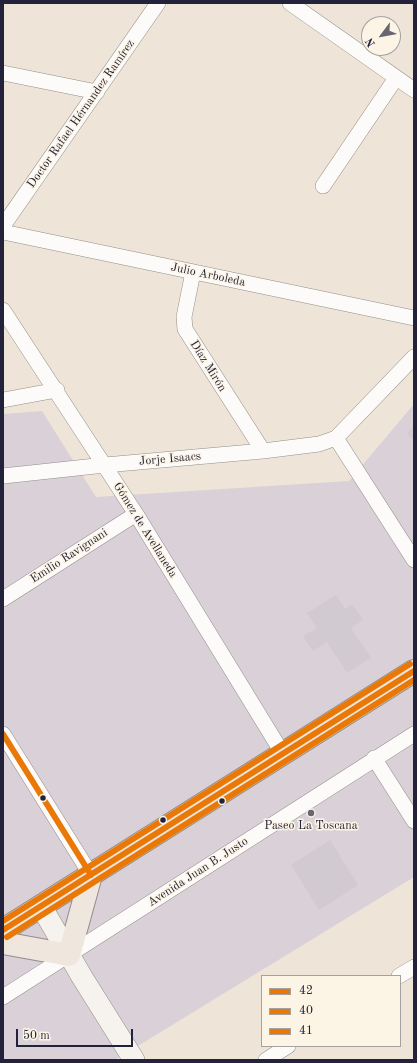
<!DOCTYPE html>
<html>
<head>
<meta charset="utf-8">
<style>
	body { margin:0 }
	#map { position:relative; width:417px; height:1063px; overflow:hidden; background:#eee5d8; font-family:"Old Standard TT",serif }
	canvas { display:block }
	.frame { position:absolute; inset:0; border:4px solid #22223b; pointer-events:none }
	.legend { position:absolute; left:261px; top:975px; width:140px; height:72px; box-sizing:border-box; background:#fcf5e5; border:1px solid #a5a1a1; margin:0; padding:5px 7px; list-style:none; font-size:12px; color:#22223b }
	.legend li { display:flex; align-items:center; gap:8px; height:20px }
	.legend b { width:20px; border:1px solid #a5a1a1 }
	.north { position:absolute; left:361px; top:16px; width:40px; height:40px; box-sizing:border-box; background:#fcf5e5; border:1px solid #a5a1a1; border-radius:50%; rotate:238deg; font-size:11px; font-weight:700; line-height:16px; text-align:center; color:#22223b }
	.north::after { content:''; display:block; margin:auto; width:14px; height:18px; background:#696672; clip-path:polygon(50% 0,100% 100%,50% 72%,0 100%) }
	.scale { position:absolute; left:16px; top:1029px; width:117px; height:18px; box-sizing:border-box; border:2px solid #22223b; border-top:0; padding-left:5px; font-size:12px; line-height:14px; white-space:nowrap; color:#22223b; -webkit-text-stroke:3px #fcf5e5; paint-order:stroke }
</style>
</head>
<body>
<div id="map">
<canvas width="417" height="1063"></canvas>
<div class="frame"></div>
<ul class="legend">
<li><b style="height:5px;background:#e97806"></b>42</li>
<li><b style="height:5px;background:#e97806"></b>40</li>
<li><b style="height:5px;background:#e97806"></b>41</li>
</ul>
<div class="north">N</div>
<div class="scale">50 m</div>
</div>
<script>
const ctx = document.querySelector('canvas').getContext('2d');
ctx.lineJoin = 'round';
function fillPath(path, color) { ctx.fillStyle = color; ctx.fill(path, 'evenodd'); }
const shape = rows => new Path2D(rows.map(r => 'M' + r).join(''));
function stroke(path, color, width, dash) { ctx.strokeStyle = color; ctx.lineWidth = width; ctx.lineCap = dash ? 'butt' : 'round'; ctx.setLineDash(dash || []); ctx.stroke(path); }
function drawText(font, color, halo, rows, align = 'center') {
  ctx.font = font + ' "Old Standard TT",serif'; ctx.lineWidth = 3; ctx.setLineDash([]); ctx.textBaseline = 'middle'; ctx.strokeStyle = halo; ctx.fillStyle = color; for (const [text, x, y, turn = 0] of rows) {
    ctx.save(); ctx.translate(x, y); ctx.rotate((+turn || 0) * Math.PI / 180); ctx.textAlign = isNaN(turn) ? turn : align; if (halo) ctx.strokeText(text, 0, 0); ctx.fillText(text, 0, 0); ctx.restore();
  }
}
fillPath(shape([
	[414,404,414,877,115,1060,3,1060,3,414,42,411,96,497,349,481]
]), '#dad0d7');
fillPath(shape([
	[414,425,414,440,407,434],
	[336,595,345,609,352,604,363,620,351,628,371,658,347,673,327,642,313,651,303,636,317,628,307,613],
	[330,840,358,885,319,910,291,865]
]), '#d1cbd1');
const minor = shape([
	[290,3,414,90],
	[3,73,97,92],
	[323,186,396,78],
	[3,226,158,3],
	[3,232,414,318],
	[193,272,184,317,185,329,263,451],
	[3,310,136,514,283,754],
	[3,400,57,390],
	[336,438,414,560],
	[3,476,105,465,263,451,319,444,336,438,414,357],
	[3,599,136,514],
	[3,734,91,875],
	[374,758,414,821],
	[399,976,414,967],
	[3,997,414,734],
	[266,1060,288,1046]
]);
const secondary = shape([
	[41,906,82,977,134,1060]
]);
const primary = shape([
	[3,930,414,671],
	[3,943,69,955,91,875]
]);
stroke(minor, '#928e8a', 16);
stroke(secondary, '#928e8a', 22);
stroke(primary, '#928e8a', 24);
stroke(minor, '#fcfbf9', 15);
stroke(secondary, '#f6f3ef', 21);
stroke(primary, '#efe6de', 22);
stroke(shape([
	[3,734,91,875],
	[3,930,414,671]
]), '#e97806', 6);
stroke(shape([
	[7,937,414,680]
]), '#e97806', 6);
stroke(shape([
	[3,921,410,664]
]), '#e97806', 6);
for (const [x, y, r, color] of [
	[43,798,3.5,"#22223b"],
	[222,801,3.5,"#22223b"],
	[311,813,4,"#696672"],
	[163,820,3.5,"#22223b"]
]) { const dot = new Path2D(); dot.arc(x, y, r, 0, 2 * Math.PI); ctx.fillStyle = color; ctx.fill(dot); stroke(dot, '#fcf5e5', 1.5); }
drawText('12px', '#22223b', '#fcf5e5', [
	["Doctor Rafael Hérnandez Ramírez",81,114,-55],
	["Julio Arboleda",208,275,12],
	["Díaz Mirón",208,366,58],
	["Jorje Isaacs",170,459,-5],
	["Gómez de Avellaneda",145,530,58],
	["Emilio Ravignani",69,556,-33],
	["Avenida Juan B. Justo",198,872,-33]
]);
drawText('12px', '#22223b', '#fcf5e5', [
	["Paseo La Toscana",311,826]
]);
</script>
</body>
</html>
